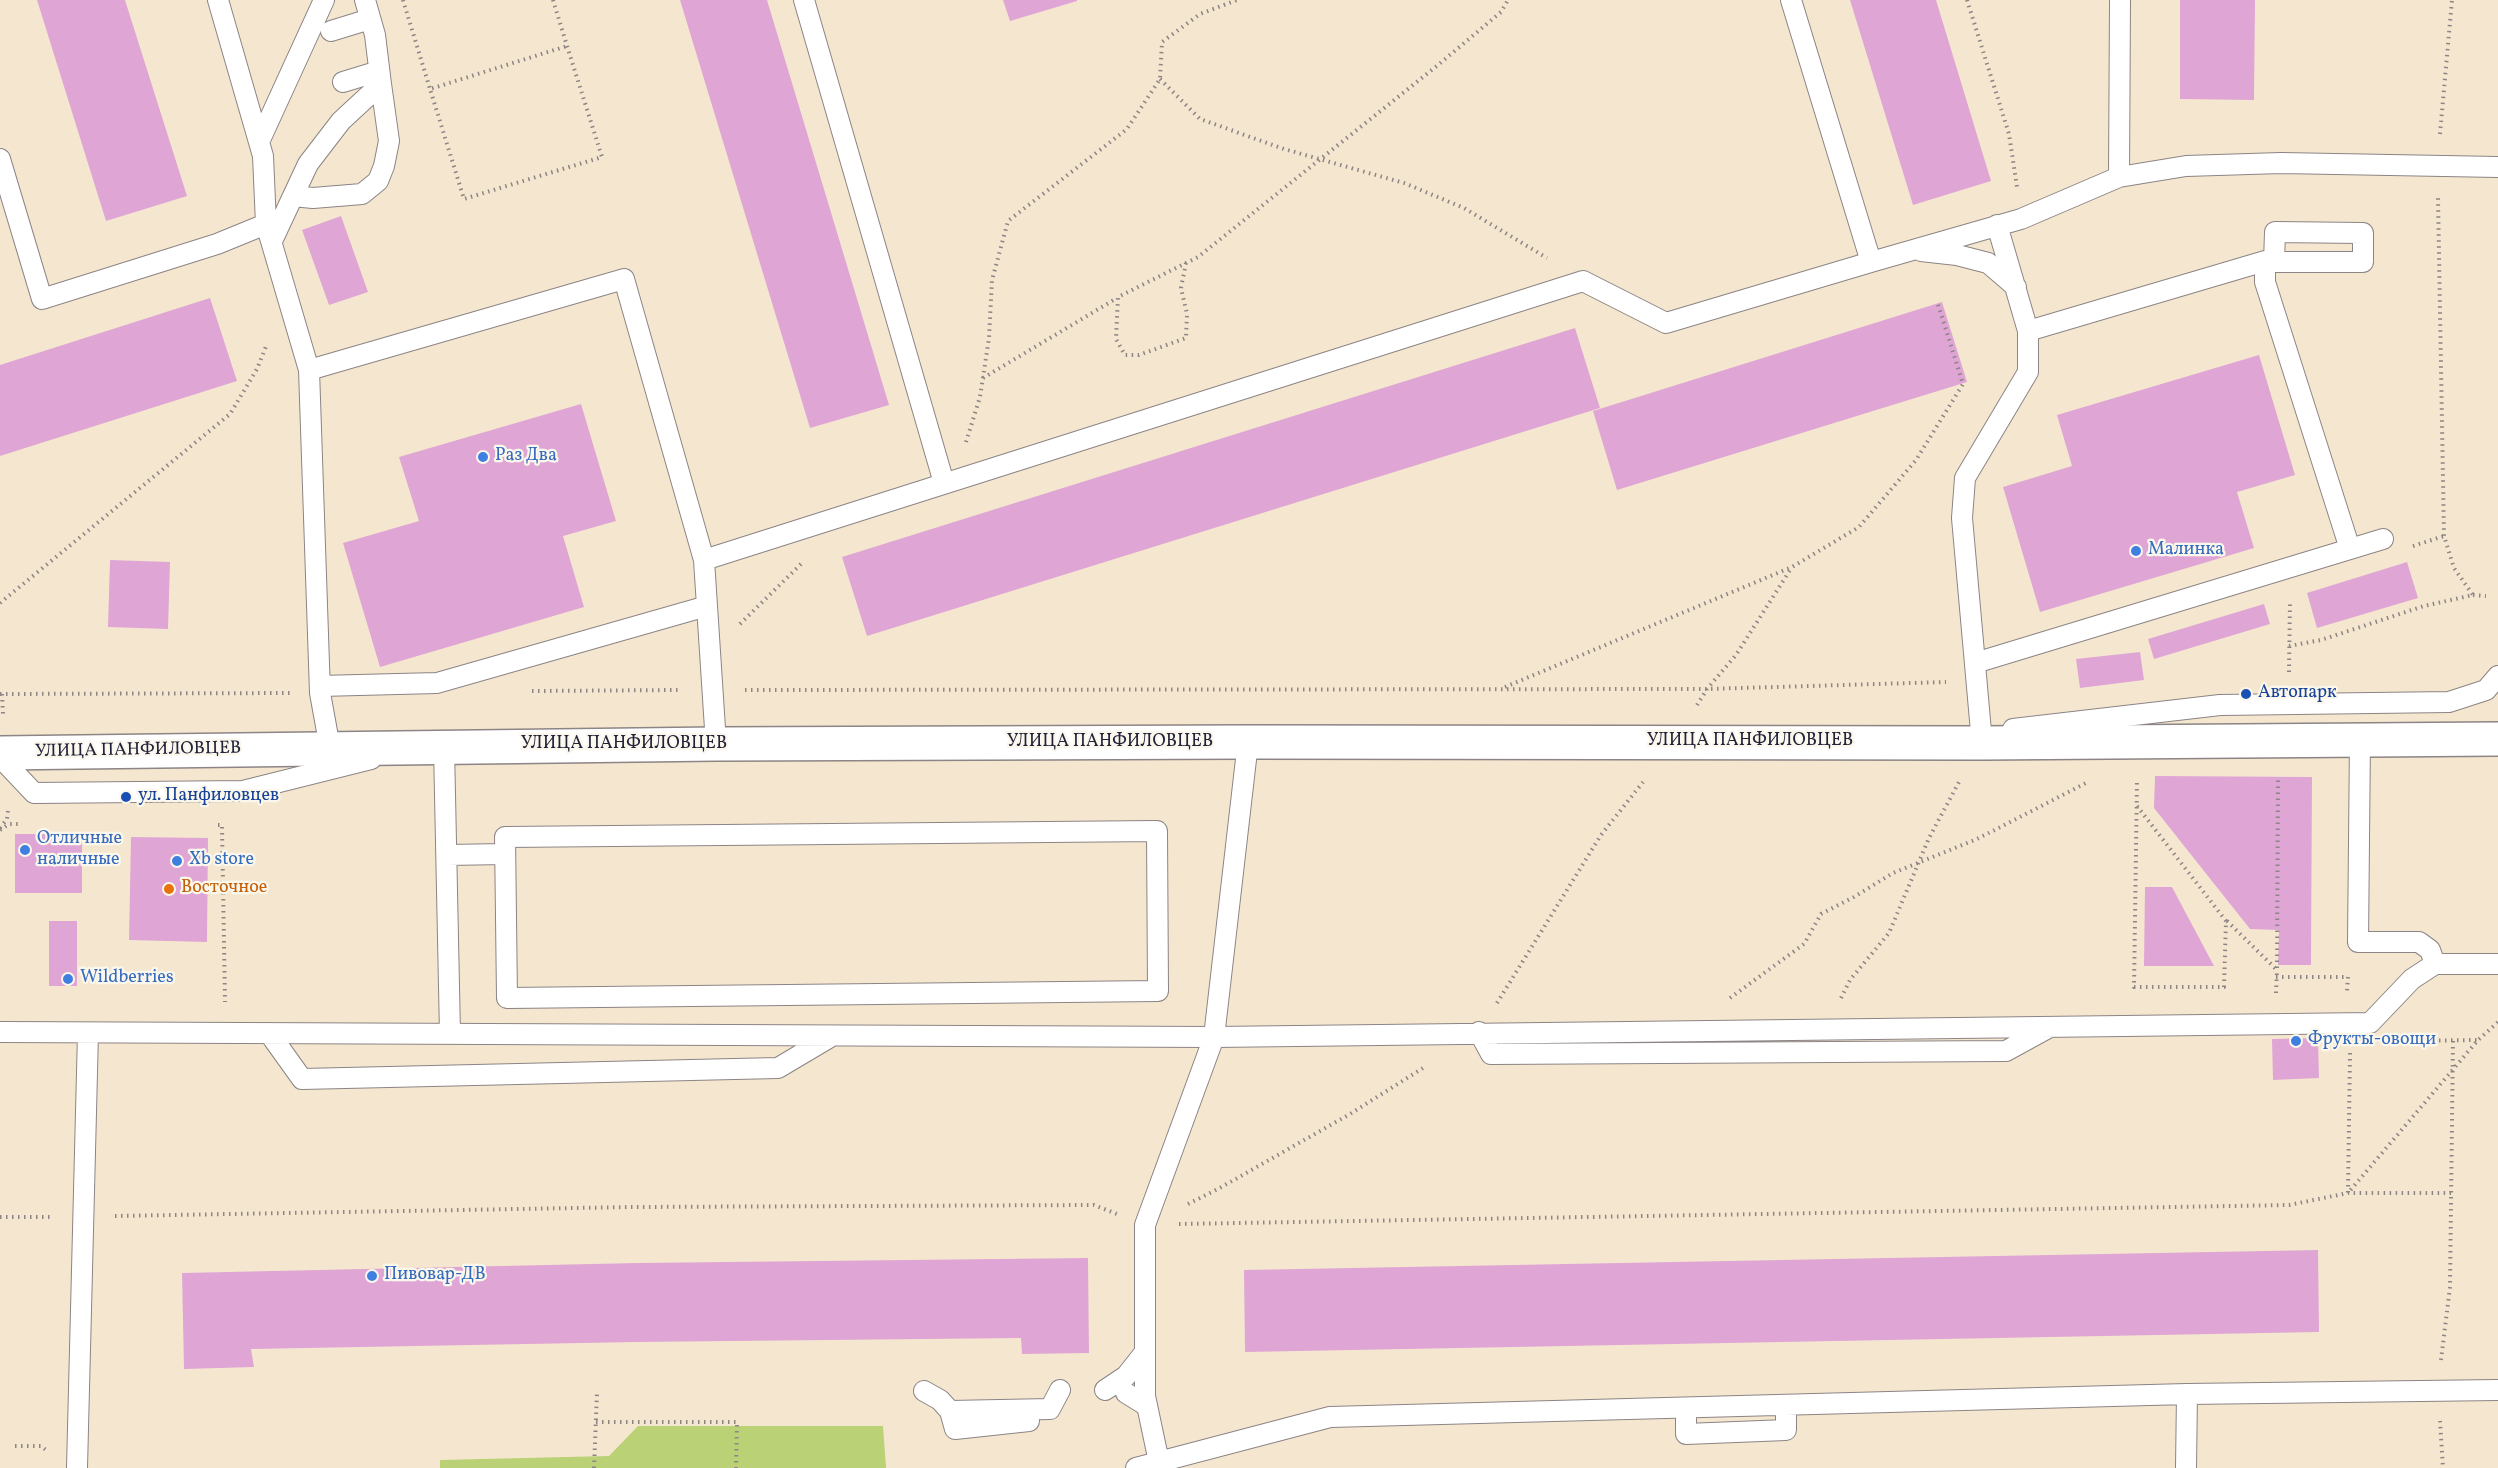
<!DOCTYPE html>
<html>
<head>
<meta charset="utf-8">
<style>
	body { margin:0 }
	canvas { display:block; background:#f5e7cf }
</style>
</head>
<body>
<canvas width="2498" height="1468"></canvas>
<script>
const ctx = document.querySelector('canvas').getContext('2d');
ctx.lineJoin = 'round';
function fillPath(path, color) { ctx.fillStyle = color; ctx.fill(path, 'evenodd'); }
const shape = rows => new Path2D(rows.map(r => 'M' + r).join(''));
function stroke(path, color, width, dash) { ctx.strokeStyle = color; ctx.lineWidth = width; ctx.lineCap = dash ? 'butt' : 'round'; ctx.setLineDash(dash || []); ctx.stroke(path); }
function drawText(font, color, halo, rows, align = 'center') {
  ctx.font = font + ' Vollkorn,serif'; ctx.lineWidth = 4.5; ctx.setLineDash([]); ctx.textBaseline = 'middle'; ctx.strokeStyle = halo; ctx.fillStyle = color; for (const [text, x, y, turn = 0] of rows) {
    ctx.save(); ctx.translate(x, y); ctx.rotate((+turn || 0) * Math.PI / 180); ctx.textAlign = isNaN(turn) ? turn : align; if (halo) ctx.strokeText(text, 0, 0); ctx.fillText(text, 0, 0); ctx.restore();
  }
}
fillPath(shape([
	[638,1426,883,1426,886,1468,440,1468,440,1460,609,1456]
]), '#bbd175');
fillPath(shape([
	[37,0,125,0,187,196,106,221],
	[680,0,767,0,889,405,810,428],
	[1003,0,1077,0,1077,1,1010,21],
	[1850,0,1936,0,1991,181,1913,205],
	[2180,0,2255,0,2254,100,2180,99],
	[341,216,368,292,329,305,302,230],
	[210,298,237,381,0,456,0,365],
	[1942,302,1967,382,1617,490,1593,411],
	[1575,328,1600,408,867,636,842,557],
	[2259,355,2295,475,2237,492,2254,548,2040,612,2003,487,2072,466,2057,415],
	[581,404,616,521,563,536,584,607,380,667,343,543,419,521,399,457],
	[110,560,170,562,168,629,108,627],
	[2407,562,2418,598,2317,628,2307,593],
	[2264,604,2270,624,2154,659,2148,639],
	[2140,652,2144,680,2080,688,2076,659],
	[2155,776,2312,777,2311,965,2278,965,2279,930,2250,929,2154,808],
	[15,834,82,834,82,893,15,893],
	[131,837,208,838,207,942,129,940],
	[2145,887,2172,887,2214,966,2144,966],
	[49,921,77,921,77,986,49,986],
	[2318,1038,2319,1078,2273,1080,2272,1039],
	[2318,1250,2319,1332,1245,1352,1244,1270],
	[1088,1258,1089,1353,1022,1354,1021,1338,637,1342,251,1349,254,1367,184,1369,182,1273,637,1263]
]), '#dfa6d5');
const service = shape([
	[218,0,263,156,266,224],
	[804,0,944,483],
	[331,31,370,19],
	[343,82,379,71],
	[259,142,324,0],
	[0,159,42,299,217,244,266,224,309,370,320,693,330,748],
	[2119,177,2120,0],
	[293,196,313,198,362,194,378,181,384,166,389,141,381,84],
	[272,241,308,164,341,121,381,84,375,35,365,0],
	[1921,251,1957,255,1988,263,2016,287],
	[1871,262,2021,219,2119,177,2186,166,2281,163,2498,167],
	[2274,262,2275,232,2363,233,2363,262,2274,262,2265,261,2265,282,2350,549],
	[2028,331,2265,261],
	[309,370,624,279,704,560],
	[1975,663,2383,539],
	[320,686,437,683,707,606],
	[2013,729,2220,705,2449,702,2486,690,2498,676],
	[2360,740,2358,942,2419,942,2430,950,2435,964],
	[1982,743,1962,518,1965,478,2028,372,2028,331,1997,225],
	[716,744,704,560,1583,281,1666,323,1871,262,1791,0],
	[444,747,450,1034],
	[0,757,34,793,243,791,371,759],
	[1157,831,1158,991,507,998,505,837,1157,831],
	[447,855,505,854],
	[0,1032,1214,1037,2370,1023,2412,979,2435,964,2498,964],
	[1479,1032,1491,1054,2006,1051,2048,1028],
	[269,1033,302,1079,778,1068,832,1036],
	[1105,1390,1126,1376,1145,1352],
	[924,1391,940,1400,950,1411,1050,1409,1060,1390],
	[1126,1393,1147,1406],
	[1686,1408,1686,1434,1786,1430,1786,1405],
	[950,1411,955,1429,1029,1421],
	[77,1468,88,1033],
	[1136,1468,1159,1462,1145,1396,1145,1225,1214,1037,1248,742],
	[1159,1468,1159,1462,1330,1417,2187,1394,2498,1390],
	[2186,1468,2187,1394]
]);
const tertiary = shape([
	[0,753,716,744,1248,742,1982,743,2498,739]
]);
stroke(service, '#8c8485', 22);
stroke(tertiary, '#8c8485', 36);
stroke(shape([
	[403,0,430,89],
	[553,0,567,46],
	[1967,0,2009,134,2017,187],
	[567,46,602,157,464,199,430,89,567,46],
	[1160,79,1200,119,1284,149,1404,183,1464,208,1547,258],
	[2440,134,2452,0],
	[1186,263,1181,288,1187,314,1186,338,1139,355,1125,355,1116,339,1118,297,1198,257,1438,65,1501,12,1508,0],
	[983,378,1117,298],
	[966,442,980,397,989,338,992,280,1008,221,1127,129,1160,79,1162,42,1200,14,1237,0],
	[2413,546,2444,536],
	[2473,595,2486,596],
	[0,603,230,414,257,369,267,344],
	[740,624,801,564],
	[2289,646,2321,640,2424,606,2473,595,2454,568,2444,536,2438,198],
	[2289,672,2290,601],
	[1505,687,1792,567,1859,527,1916,460,1963,384,1937,301],
	[745,690,1707,689,1946,682],
	[532,691,680,690],
	[0,694,290,693],
	[2,694,3,714],
	[1697,705,1707,689,1736,655,1792,567],
	[2137,806,2226,921,2224,987,2134,987,2137,781],
	[218,825,222,825,225,1002],
	[0,828,7,819,8,810],
	[0,830,9,824,21,824],
	[2227,921,2277,970,2278,777],
	[2276,977,2348,977,2347,992],
	[2276,993,2277,970],
	[1730,998,1804,944,1821,914,1854,897,1893,873,1977,839,2086,783],
	[1841,998,1850,980,1889,933,1929,838,1959,782],
	[1497,1003,1601,835,1643,782],
	[2397,1041,2477,1040],
	[2350,1053,2348,1193,2478,1040,2498,1022],
	[1188,1204,1218,1189,1350,1114,1423,1068],
	[115,1216,633,1207,1094,1205,1117,1214],
	[0,1217,53,1217],
	[1179,1224,2289,1205,2348,1193,2451,1193],
	[2441,1360,2450,1287,2453,1040],
	[2440,1421,2443,1468],
	[596,1422,737,1422,736,1468],
	[15,1446,41,1446,46,1450],
	[594,1468,597,1393]
]), '#8c8485', 4, [1.5, 4.5]);
stroke(service, '#fff', 20);
stroke(tertiary, '#fff', 33);
for (const [x, y, r, color] of [
	[483,457,6,"#3f7fe0"],
	[2136,551,6,"#3f7fe0"],
	[2246,694,6,"#1a4fb4"],
	[126,797,6,"#1a4fb4"],
	[25,850,6,"#3f7fe0"],
	[177,861,6,"#3f7fe0"],
	[169,889,6,"#e8710a"],
	[68,979,6,"#3f7fe0"],
	[2296,1041,6,"#3f7fe0"],
	[372,1276,6,"#3f7fe0"]
]) { const dot = new Path2D(); dot.arc(x, y, r, 0, 2 * Math.PI); ctx.fillStyle = color; ctx.fill(dot); stroke(dot, '#fbf7ec', 2); }
drawText('18px', '#366cbe', '#fbf7ec', [
	["Раз Два",495,457],
	["Малинка",2148,551],
	["Отличные",37,840],
	["наличные",37,861],
	["Xb store",189,861],
	["Wildberries",80,979],
	["Фрукты-овощи",2308,1041],
	["Пивовар-ДВ",384,1276]
], 'left');
drawText('18px', '#164399', '#fbf7ec', [
	["Автопарк",2258,694],
	["ул. Панфиловцев",138,797]
], 'left');
drawText('18px', '#22223b', '#fbf7ec', [
	["УЛИЦА ПАНФИЛОВЦЕВ",1750,742],
	["УЛИЦА ПАНФИЛОВЦЕВ",1110,743],
	["УЛИЦА ПАНФИЛОВЦЕВ",624,745],
	["УЛИЦА ПАНФИЛОВЦЕВ",138,751,-1]
]);
drawText('18px', '#c56008', '#fbf7ec', [
	["Восточное",181,889]
], 'left');
</script>
</body>
</html>
